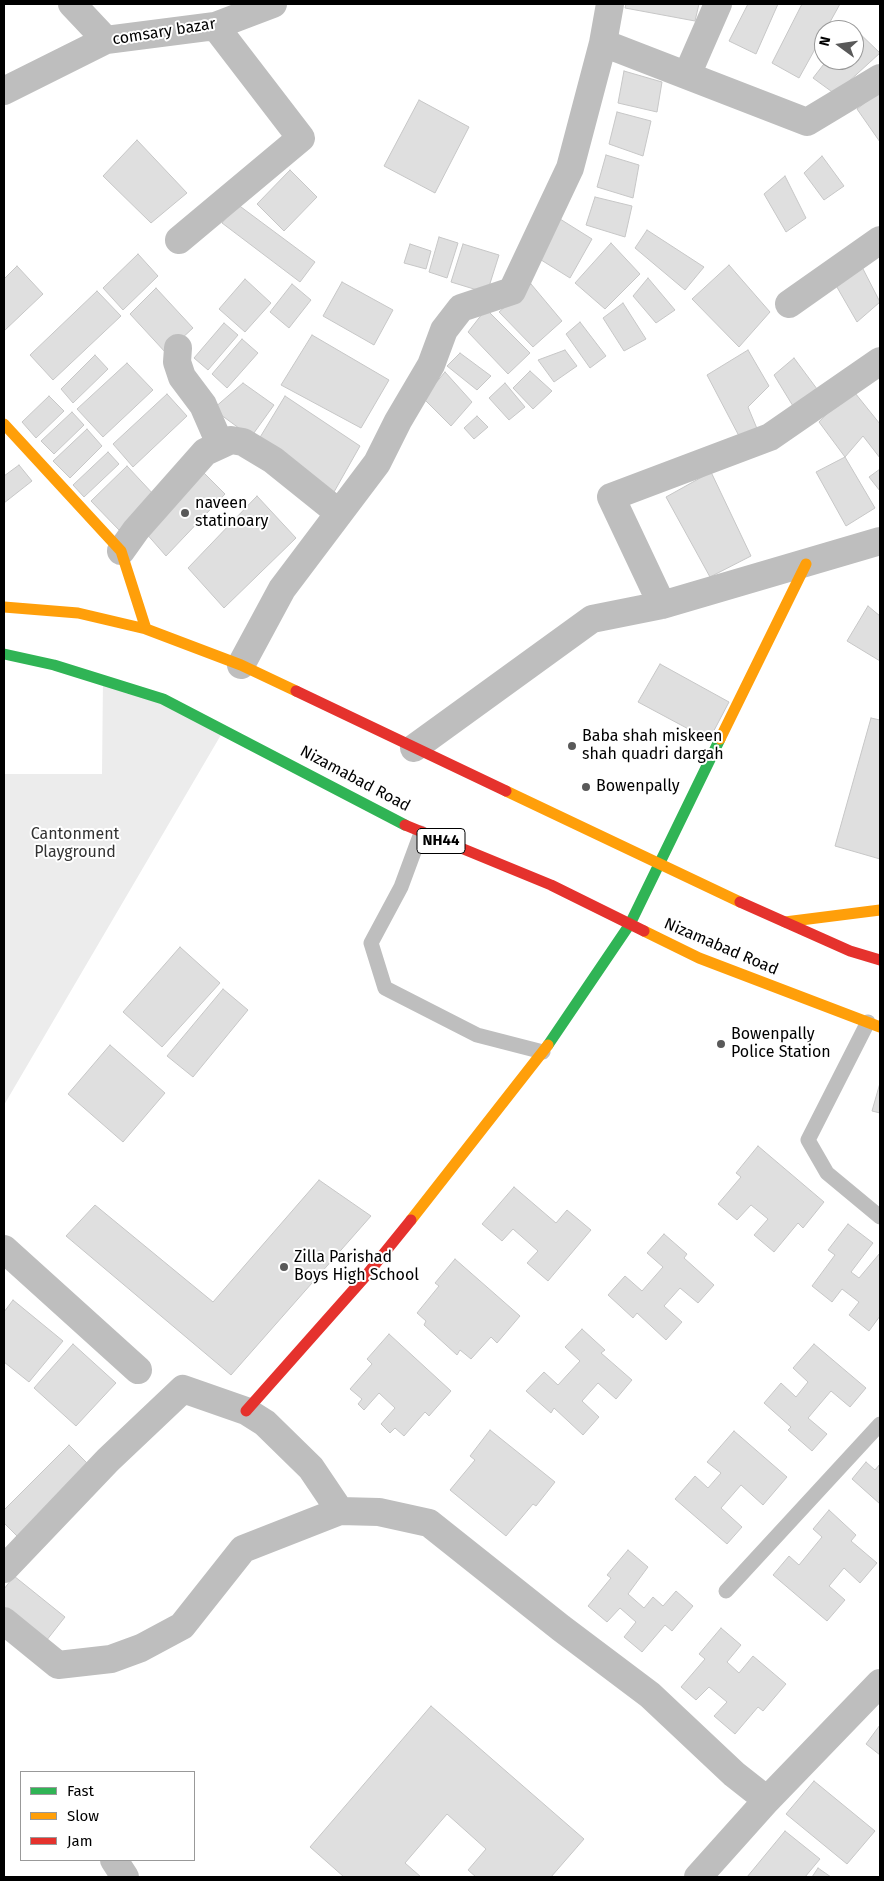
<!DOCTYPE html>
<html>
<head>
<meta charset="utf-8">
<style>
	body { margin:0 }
	#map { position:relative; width:884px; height:1881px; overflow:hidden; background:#fff; font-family:"Fira Sans",sans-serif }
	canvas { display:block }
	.frame { position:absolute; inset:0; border:5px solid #000; pointer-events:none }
	.legend { position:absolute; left:20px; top:1771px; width:175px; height:90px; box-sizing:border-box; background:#fff; border:1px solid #999; margin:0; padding:6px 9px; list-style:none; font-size:15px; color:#000 }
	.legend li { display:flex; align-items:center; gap:10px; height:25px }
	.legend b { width:25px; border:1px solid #999 }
	.north { position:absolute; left:814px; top:20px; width:50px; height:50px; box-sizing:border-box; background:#fff; border:1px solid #999; border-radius:50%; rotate:284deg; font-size:14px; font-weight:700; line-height:20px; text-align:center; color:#000 }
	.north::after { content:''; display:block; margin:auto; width:18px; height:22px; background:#595959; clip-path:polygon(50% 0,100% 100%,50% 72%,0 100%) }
</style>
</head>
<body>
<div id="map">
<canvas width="884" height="1881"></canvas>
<div class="frame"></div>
<ul class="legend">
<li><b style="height:6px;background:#30b455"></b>Fast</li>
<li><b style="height:6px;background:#ff9f0a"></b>Slow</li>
<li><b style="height:6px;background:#e5322d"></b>Jam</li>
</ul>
<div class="north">N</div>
</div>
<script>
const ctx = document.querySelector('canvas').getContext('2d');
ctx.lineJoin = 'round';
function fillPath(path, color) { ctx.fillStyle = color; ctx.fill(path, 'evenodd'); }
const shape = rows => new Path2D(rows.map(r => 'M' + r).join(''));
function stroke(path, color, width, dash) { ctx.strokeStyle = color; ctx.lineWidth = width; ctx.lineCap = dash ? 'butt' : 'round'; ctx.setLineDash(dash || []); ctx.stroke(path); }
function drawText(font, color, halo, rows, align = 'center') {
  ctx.font = font + ' "Fira Sans",sans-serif'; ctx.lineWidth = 4; ctx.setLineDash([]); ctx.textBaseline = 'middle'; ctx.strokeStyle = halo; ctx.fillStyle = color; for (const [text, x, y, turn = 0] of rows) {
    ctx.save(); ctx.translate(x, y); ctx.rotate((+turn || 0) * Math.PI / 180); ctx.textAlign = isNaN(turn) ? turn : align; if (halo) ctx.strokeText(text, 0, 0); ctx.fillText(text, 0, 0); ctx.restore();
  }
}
fillPath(shape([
	[103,678,225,728,4,1105,4,774,102,774]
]), '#ececec');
const building = shape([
	[626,4,699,4,695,21,625,8,626,4],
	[748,4,778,4,756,54,729,41,748,4],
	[802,4,840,4,799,78,772,63,802,4],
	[854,28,880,53,835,94,813,78,827,60,854,60,854,30,852,30,854,28],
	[624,71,662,82,657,112,618,103,624,71],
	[880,91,880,142,857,109,880,91],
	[419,100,469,127,435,193,384,166,419,100],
	[617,112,651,121,643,156,609,144,617,112],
	[137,140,187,193,151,223,103,176,137,140],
	[606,155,639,165,633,198,597,187,606,155],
	[822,156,844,186,824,200,804,173,822,156],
	[290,170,317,197,284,231,257,204,290,170],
	[785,176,806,218,786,232,764,194,785,176],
	[595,197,632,206,625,237,586,225,595,197],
	[237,204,315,262,300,282,222,223,237,204],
	[560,219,592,239,570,278,538,258,560,219],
	[647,230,704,267,685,290,635,248,647,230],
	[439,237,458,243,447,278,429,272,439,237],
	[611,243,640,274,605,309,575,283,611,243],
	[410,244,431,251,426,269,404,263,410,244],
	[463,244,499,255,487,293,451,282,463,244],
	[138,254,158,276,123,310,103,288,138,254],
	[729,265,770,312,739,347,692,299,729,265],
	[861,265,880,302,857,322,834,282,861,265],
	[17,266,43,294,4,331,4,279,17,266],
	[648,278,675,310,656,323,633,296,648,278],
	[245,279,271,303,245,332,219,309,245,279],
	[342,282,393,310,374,345,323,316,342,282],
	[292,284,311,300,289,328,270,312,292,284],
	[531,284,562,321,533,347,499,312,531,284],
	[156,288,193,328,166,353,130,314,156,288],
	[97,291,121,316,53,380,30,355,97,291],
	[623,303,646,339,624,351,603,318,623,303],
	[486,309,530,353,508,374,468,332,486,309],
	[580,322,606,356,590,368,566,334,580,322],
	[224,323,238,335,208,370,194,358,224,323],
	[312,335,389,380,361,428,281,385,312,335],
	[242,339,258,353,227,388,212,374,242,339],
	[565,350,577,366,554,382,538,360,565,350],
	[748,350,769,386,748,407,758,431,739,436,707,375,748,350],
	[460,353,491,376,477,390,447,366,460,353],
	[95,355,108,369,73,403,61,389,95,355],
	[794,358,820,393,796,411,774,375,794,358],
	[127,363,153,390,103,437,77,409,127,363],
	[530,371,552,391,533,409,513,388,530,371],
	[445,372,472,402,451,426,423,398,445,372],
	[243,383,274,405,251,437,213,409,243,383],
	[505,383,525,407,509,420,489,398,505,383],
	[851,388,880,424,880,458,863,436,845,457,819,422,851,388],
	[167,394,187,416,133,467,113,444,167,394],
	[49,396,64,411,36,438,22,422,49,396],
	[285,396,360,446,334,492,259,439,285,396],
	[72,412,84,425,54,454,41,441,72,412],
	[477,416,488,427,474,439,464,428,477,416],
	[87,429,102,446,70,478,53,461,87,429],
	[108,452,119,464,84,497,73,485,108,452],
	[845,457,875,508,846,526,816,472,845,457],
	[19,465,32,481,4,503,4,476,19,465],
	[127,466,155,496,119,530,91,501,127,466],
	[880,469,880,491,869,477,880,469],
	[203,472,225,494,166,556,145,532,203,472],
	[711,472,751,556,710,577,666,497,711,472],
	[257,496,296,538,224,608,188,568,257,496],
	[868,606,880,616,880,661,847,641,868,606],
	[660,664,729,702,709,740,638,702,660,664],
	[871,718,880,720,880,859,835,846,871,718],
	[180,947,220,983,162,1047,123,1012,180,947],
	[223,989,248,1010,193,1077,167,1056,223,989],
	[110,1045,165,1093,123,1142,68,1094,110,1045],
	[880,1083,880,1113,872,1111,880,1083],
	[758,1146,824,1202,803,1228,798,1223,774,1252,754,1235,768,1219,751,1205,737,1220,718,1204,741,1177,736,1173,758,1146],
	[319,1180,371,1216,231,1375,66,1236,95,1205,213,1302,319,1180],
	[514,1187,556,1223,567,1210,591,1230,548,1281,527,1263,538,1251,513,1229,502,1241,482,1224,514,1187],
	[848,1224,873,1243,851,1272,859,1278,880,1253,880,1316,869,1331,849,1315,859,1302,842,1289,832,1302,812,1286,835,1255,828,1250,848,1224],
	[664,1234,687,1254,684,1258,714,1285,698,1303,680,1288,664,1306,682,1322,666,1340,637,1313,633,1318,608,1295,625,1276,642,1291,663,1267,647,1253,664,1234],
	[455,1259,520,1316,497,1343,491,1337,471,1359,460,1350,457,1355,424,1325,426,1321,417,1313,439,1286,435,1283,455,1259],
	[13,1300,63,1341,29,1382,4,1362,4,1312,13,1300],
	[582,1329,605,1350,601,1353,632,1380,616,1399,598,1383,582,1401,599,1417,583,1435,554,1408,551,1413,526,1391,544,1372,558,1385,580,1361,565,1347,582,1329],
	[389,1334,451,1391,429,1416,425,1412,404,1436,395,1428,390,1433,381,1424,395,1408,379,1393,364,1410,358,1404,362,1399,350,1389,372,1364,367,1359,389,1334],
	[73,1344,116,1383,76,1426,34,1388,73,1344],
	[814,1344,866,1388,850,1407,831,1391,808,1418,827,1434,812,1451,788,1430,791,1427,764,1403,781,1383,796,1397,808,1382,793,1368,814,1344],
	[490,1430,555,1482,536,1506,533,1504,506,1536,450,1490,475,1460,470,1456,490,1430],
	[734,1431,787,1477,763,1505,741,1485,721,1508,742,1527,727,1544,675,1499,695,1476,708,1488,721,1473,707,1462,734,1431],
	[69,1445,89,1465,17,1536,4,1523,4,1510,69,1445],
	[866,1462,875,1470,880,1464,880,1504,852,1479,866,1462],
	[829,1510,856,1535,851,1541,877,1563,860,1583,844,1568,829,1586,845,1600,827,1621,773,1575,789,1556,799,1565,822,1537,813,1529,829,1510],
	[628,1550,648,1567,628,1594,644,1608,653,1597,663,1606,676,1591,693,1606,672,1631,665,1625,642,1652,624,1637,636,1622,620,1608,607,1622,588,1606,611,1578,607,1575,628,1550],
	[14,1576,65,1617,46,1641,4,1608,4,1589,14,1576],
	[721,1628,741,1645,727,1662,739,1673,753,1656,786,1684,763,1711,758,1707,735,1734,714,1716,727,1702,709,1687,696,1700,681,1687,705,1659,699,1654,721,1628],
	[431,1706,584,1839,551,1877,476,1877,468,1870,486,1849,447,1814,405,1863,421,1877,344,1877,310,1847,431,1706],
	[880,1725,880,1755,866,1744,880,1725],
	[814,1781,875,1831,847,1864,786,1814,814,1781],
	[785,1831,820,1859,805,1877,747,1877,785,1831],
	[818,1868,831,1877,812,1877,818,1868]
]);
fillPath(building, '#dfdfdf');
stroke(building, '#c7c7c7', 1);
stroke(shape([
	[421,833,401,887,371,943,385,988,477,1035,543,1052],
	[868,1022,808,1140,827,1173,880,1217],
	[726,1591,880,1424]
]), '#bebebe', 15);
stroke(shape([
	[72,4,106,40],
	[603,43,807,122,880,78],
	[687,75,718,4],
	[4,91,106,40,215,26,273,4],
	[179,240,301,138,215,26],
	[789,304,880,240],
	[178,348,177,362,182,377,203,405,220,444],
	[121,551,136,530,205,452,231,440,243,442,273,460,339,513],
	[662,605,611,497,770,437,880,361],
	[241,665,282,589,377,463,398,421,431,365,444,330,461,308,512,291,570,168,603,43,610,4],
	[414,748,592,619,662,605,880,541],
	[4,1249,138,1370],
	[4,1569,108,1460,183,1389,246,1411,265,1423,311,1468,340,1511],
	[4,1621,58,1665,111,1659,141,1648,182,1626,243,1549,340,1511,379,1512,429,1523,561,1628,650,1695,734,1774,767,1800],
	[114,1860,125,1877],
	[698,1877,767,1800,880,1683]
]), '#bebebe', 28);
stroke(shape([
	[4,654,54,665,163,699,405,825],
	[548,1045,630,924,720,739]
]), '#30b455', 11);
stroke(shape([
	[4,424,121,551,146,629],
	[4,607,78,613,146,629,241,665,296,691],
	[720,739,806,564],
	[506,791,740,902],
	[785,922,880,910],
	[644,931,699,958,880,1027],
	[411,1220,548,1045]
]), '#ff9f0a', 11);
stroke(shape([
	[296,691,506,791],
	[405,825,551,885,644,931],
	[740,902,850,951,880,960],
	[246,1411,364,1278,411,1220]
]), '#e5322d', 11);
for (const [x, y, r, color] of [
	[185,513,5,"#595959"],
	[572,746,5,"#595959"],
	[586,787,5,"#595959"],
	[721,1044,5,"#595959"],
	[284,1267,5,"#595959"]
]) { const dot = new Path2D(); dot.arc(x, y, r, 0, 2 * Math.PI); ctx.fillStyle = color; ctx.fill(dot); stroke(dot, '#fff', 2); }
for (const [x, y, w] of [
	[441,841,48]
]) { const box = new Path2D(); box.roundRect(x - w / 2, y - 12.5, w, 25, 4); ctx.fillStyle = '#fff'; ctx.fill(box); stroke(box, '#000', 1); }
drawText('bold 15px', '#000', null, [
	["NH44",441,841]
]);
drawText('16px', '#000', '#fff', [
	["comsary bazar",164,32,-9],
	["Nizamabad Road",355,779,28],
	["Nizamabad Road",721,947,23]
]);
drawText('16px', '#000', '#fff', [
	["naveen",195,504],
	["statinoary",195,522],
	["Baba shah miskeen",582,737],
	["shah quadri dargah",582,755],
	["Bowenpally",596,787],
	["Bowenpally",731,1035],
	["Police Station",731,1053],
	["Zilla Parishad",294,1258],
	["Boys High School",294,1276]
], 'left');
drawText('16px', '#333', '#fff', [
	["Cantonment",75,835],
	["Playground",75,853]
]);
</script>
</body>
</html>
